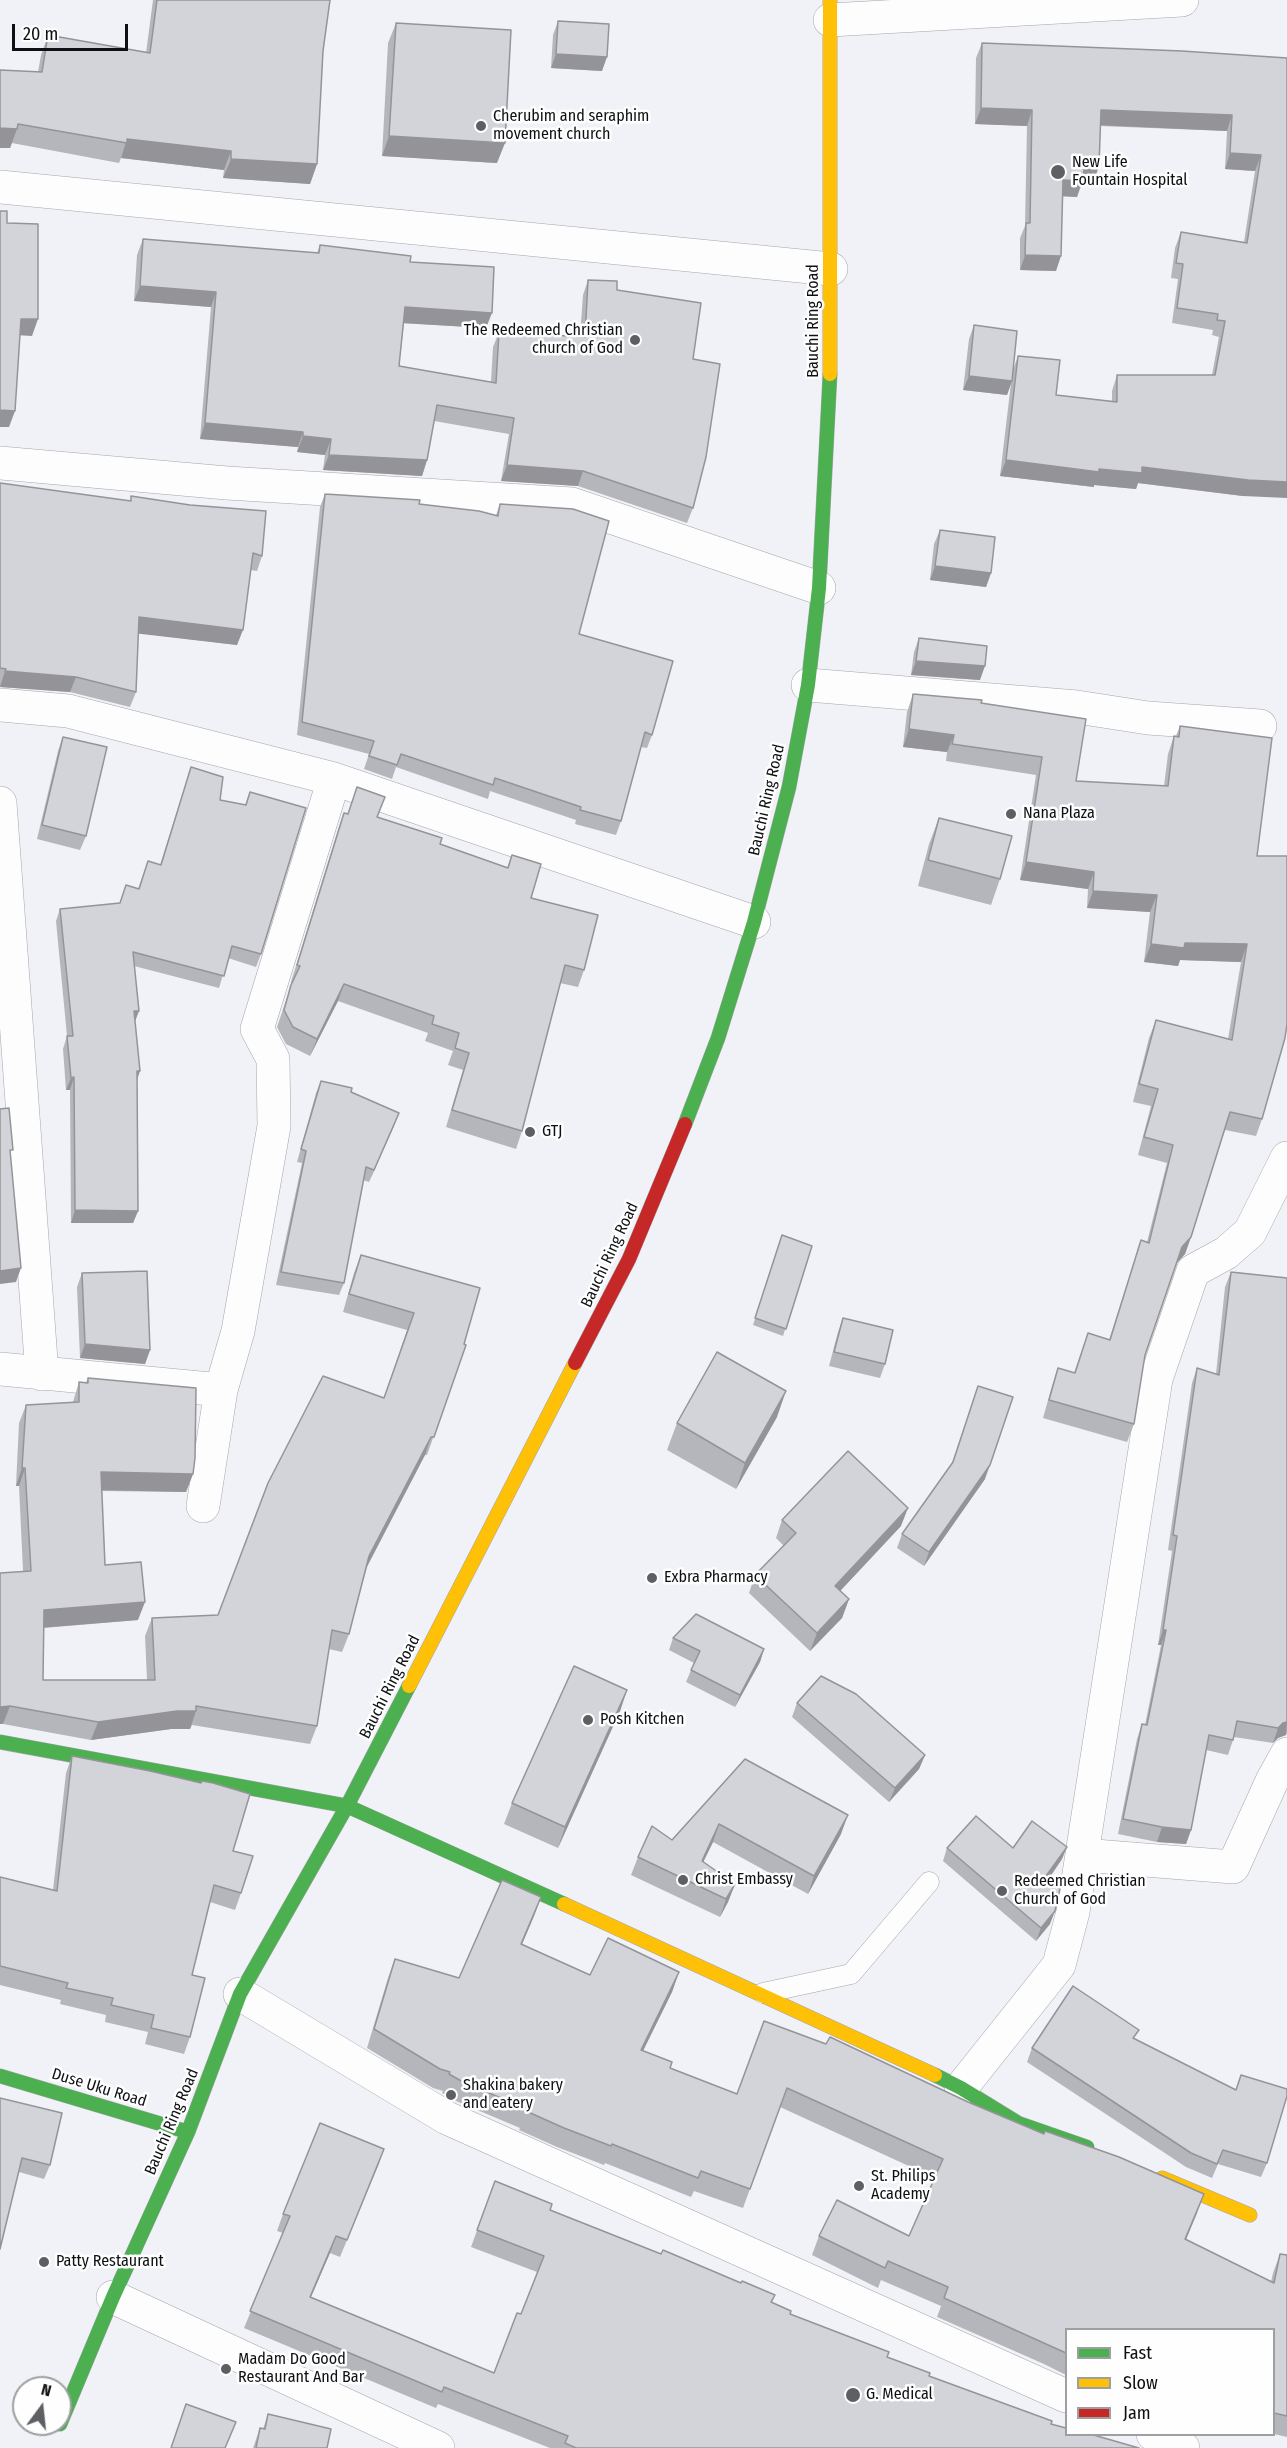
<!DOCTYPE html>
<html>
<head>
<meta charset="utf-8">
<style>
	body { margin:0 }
	#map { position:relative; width:1287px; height:2448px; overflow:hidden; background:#f0f2f8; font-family:"Fira Sans Condensed",sans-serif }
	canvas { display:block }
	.legend { position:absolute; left:1065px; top:2328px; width:210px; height:108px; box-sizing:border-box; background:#fefefe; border:2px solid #9e9fa0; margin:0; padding:8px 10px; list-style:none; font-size:18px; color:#0e1013 }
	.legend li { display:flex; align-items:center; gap:12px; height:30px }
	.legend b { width:30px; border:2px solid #9e9fa0 }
	.north { position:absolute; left:12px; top:2376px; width:60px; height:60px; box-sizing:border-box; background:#fefefe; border:2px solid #9e9fa0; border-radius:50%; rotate:15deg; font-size:16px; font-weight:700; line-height:24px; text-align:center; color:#0e1013 }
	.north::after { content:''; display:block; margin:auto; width:21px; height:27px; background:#5d5f63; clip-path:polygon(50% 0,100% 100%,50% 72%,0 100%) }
	.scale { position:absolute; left:12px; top:24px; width:116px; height:27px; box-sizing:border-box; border:3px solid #0e1013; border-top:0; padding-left:8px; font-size:18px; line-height:21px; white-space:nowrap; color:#0e1013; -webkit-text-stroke:4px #fefefe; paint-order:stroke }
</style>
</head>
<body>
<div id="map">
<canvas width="1287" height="2448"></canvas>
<ul class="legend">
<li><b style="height:8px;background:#4caf50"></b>Fast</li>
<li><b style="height:8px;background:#ffc107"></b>Slow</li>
<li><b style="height:8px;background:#c62828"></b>Jam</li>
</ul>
<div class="north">N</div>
<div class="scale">20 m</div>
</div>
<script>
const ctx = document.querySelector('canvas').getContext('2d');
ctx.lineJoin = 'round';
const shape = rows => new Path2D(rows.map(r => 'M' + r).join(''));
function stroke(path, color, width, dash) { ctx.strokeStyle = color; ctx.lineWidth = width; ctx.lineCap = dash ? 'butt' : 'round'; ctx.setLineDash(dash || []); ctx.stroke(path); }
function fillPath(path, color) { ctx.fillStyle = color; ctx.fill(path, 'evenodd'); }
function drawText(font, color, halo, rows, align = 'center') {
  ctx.font = font + ' "Fira Sans Condensed",sans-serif'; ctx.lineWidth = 5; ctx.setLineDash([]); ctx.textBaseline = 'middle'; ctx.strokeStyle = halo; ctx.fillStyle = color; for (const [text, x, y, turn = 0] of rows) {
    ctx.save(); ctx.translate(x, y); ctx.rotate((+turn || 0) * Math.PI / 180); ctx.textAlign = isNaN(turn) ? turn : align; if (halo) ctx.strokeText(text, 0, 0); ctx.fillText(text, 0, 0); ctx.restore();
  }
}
const lane = shape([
	[763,1993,851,1974,929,1882]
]);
const street = shape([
	[830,20,1182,0],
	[0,187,831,269],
	[0,463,227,483,572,504,819,588],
	[808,685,1077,707,1148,718,1260,726],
	[0,705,68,711,334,779,754,922],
	[0,803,42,1374],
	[0,1369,221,1390,238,1331,274,1126,273,1059,257,1029,334,779],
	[203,1506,221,1390],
	[1082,1855,1233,1867,1272,1781,1287,1754],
	[240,1994,447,2118,1066,2396],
	[961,2088,1059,1965,1073,1912,1156,1379,1193,1271,1226,1253,1250,1232,1287,1158],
	[113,2297,438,2448],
	[1153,2434,1183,2448]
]);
const fast = shape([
	[685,1124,718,1038,754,922,789,787,808,685,819,588,830,374],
	[0,1742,347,1806,564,1904],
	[935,2075,961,2088,1018,2123,1087,2147],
	[0,2076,188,2132],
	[60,2424,113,2297,188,2132,240,1994,347,1806,409,1686]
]);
const slow = shape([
	[830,0,830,374],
	[409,1686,575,1363],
	[564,1904,935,2075],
	[1162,2178,1250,2215]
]);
const jam = shape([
	[575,1363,629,1259,685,1124]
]);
stroke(lane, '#a4a6aa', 21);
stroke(street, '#a4a6aa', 34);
stroke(fast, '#a4a6aa', 15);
stroke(slow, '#a4a6aa', 15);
stroke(jam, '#a4a6aa', 15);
stroke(lane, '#fdfdfe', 20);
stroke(street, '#fdfdfe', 33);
stroke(fast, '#4caf50', 14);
stroke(slow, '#ffc107', 14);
stroke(jam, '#c62828', 14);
fillPath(shape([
	[153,0,330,0,323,51,317,164,310,184,223,178,224,170,121,158,119,163,12,143,10,148,0,148,0,70,38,72,41,55,48,35,146,53],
	[558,21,602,71,551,68,553,35],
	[396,23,497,163,382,156,388,43],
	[982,43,1287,58,1243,496,1138,483,1136,489,1094,485,1094,487,1000,476,1011,383,1007,395,963,390,969,339,974,325,1013,370,1018,356,1056,395,1112,401,1112,391,1117,375,1212,375,1219,337,1212,335,1213,330,1172,323,1178,279,1171,278,1175,248,1181,232,1244,242,1255,171,1225,169,1227,131,1100,126,1094,181,1083,181,1077,197,1062,196,1056,271,1020,270,1020,238,1025,226,1027,126,975,124,976,58],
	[143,239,317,253,320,245,410,262,486,328,404,323,399,366,491,382,493,347,499,332,580,337,583,295,588,280,617,290,693,359,693,508,687,523,578,486,501,481,509,434,434,421,427,460,422,476,323,470,325,455,297,452,298,447,200,439,211,307,134,301,137,255],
	[0,483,130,501,131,496,262,556,257,571,251,570,237,645,138,633,136,692,130,707,70,692,0,687],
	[325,494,419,504,496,515,500,504,579,634,652,735,647,748,641,747,621,821,616,835,575,824,576,820,490,791,488,799,396,767,392,779,364,769,369,754,297,735,320,507],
	[940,530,991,573,986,587,930,580,934,544],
	[919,638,980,680,911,675,914,652],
	[913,694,981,703,1076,781,1164,786,1168,754,1174,736,1176,736,1180,726,1257,856,1262,1119,1256,1136,1225,1130,1191,1237,1185,1254,1176,1264,1145,1355,1134,1424,1127,1442,1043,1418,1052,1386,1058,1368,1074,1373,1088,1333,1109,1340,1141,1240,1147,1242,1167,1163,1138,1155,1151,1106,1133,1102,1149,1038,1156,1020,1228,1039,1241,962,1180,960,1178,966,1144,962,1150,912,1087,908,1088,889,1020,880,1036,775,946,761,947,752,903,747,907,712],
	[63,737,86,836,80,850,37,839,58,751],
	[191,767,220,800,245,805,250,792,261,954,256,967,228,958,219,988,134,966,139,1011,135,1022,137,1081,138,1211,133,1223,71,1223,70,1090,66,1090,63,1049,67,1036,56,921,60,909,119,903,138,889,148,861,160,865],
	[344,813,378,817,440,844,507,868,512,855,531,898,584,970,578,987,560,983,522,1131,516,1149,446,1127,463,1070,448,1065,453,1051,425,1041,428,1033,338,1001,310,1056,286,1044,277,1027,292,983,291,982,338,830],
	[939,818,1000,879,991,905,918,886,929,844],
	[321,1081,351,1092,394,1126,369,1182,363,1180,344,1283,339,1295,276,1285,302,1163,297,1162,316,1093],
	[782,1235,812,1246,783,1336,753,1325],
	[361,1255,464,1344,466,1345,427,1455,425,1455,367,1567,349,1634,342,1652,329,1649,317,1726,310,1744,192,1725,190,1729,171,1729,91,1740,3,1724,23,1571,19,1486,16,1486,19,1423,26,1405,73,1402,79,1382,86,1382,88,1378,193,1474,186,1492,101,1491,105,1565,138,1620,44,1628,43,1680,147,1680,145,1636,152,1618,218,1615,384,1398,407,1330,343,1312,354,1273],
	[1231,1272,1287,1278,1287,1733,1286,1735,1278,1738,1273,1743,1234,1737,1228,1755,1206,1750,1191,1830,1186,1844,1157,1842,1118,1834,1137,1739,1142,1724,1145,1725,1161,1645,1158,1645,1172,1551,1168,1550,1192,1383,1197,1368,1216,1374,1225,1287],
	[82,1273,150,1350,145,1364,80,1358,77,1287],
	[843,1318,885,1364,880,1378,829,1366,838,1332],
	[978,1386,985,1479,924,1566,897,1548,902,1534,952,1463],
	[777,1417,736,1489,667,1450,677,1423],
	[782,1520,901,1526,840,1591,849,1599,842,1618,810,1651,749,1593,755,1575,784,1546,776,1538],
	[673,1638,764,1649,760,1662,735,1707,686,1682,694,1663,669,1650],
	[627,1690,620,1711,558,1848,504,1824,512,1803],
	[797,1703,925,1755,919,1769,889,1802,792,1717],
	[72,1756,233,1851,241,1893,235,1910,210,1902,192,1975,190,2037,184,2054,145,2044,148,2032,105,2022,106,2015,60,2004,61,2000,0,1985,0,1877,53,1890,66,1773],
	[745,1759,841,1834,808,1894,713,1842,703,1862,735,1884,728,1902,720,1917,631,1875,638,1857,672,1840],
	[947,1848,1013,1848,1062,1859,1049,1879,1050,1924,1036,1941,943,1861],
	[541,1897,534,1916,522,1944,590,1975,679,1972,672,1992,643,2051,670,2068,737,2094,764,2021,1197,2213,1186,2240,1271,2282,1273,2273,1280,2254,1287,2255,1287,2437,1274,2434,1274,2330,1066,2330,1066,2375,1044,2364,937,2317,941,2306,881,2280,878,2288,812,2255,819,2236,909,2236,935,2178,780,2107,743,2208,694,2191,691,2197,605,2163,604,2165,557,2147,519,2130,520,2128,456,2101,442,2093,443,2091,433,2088,367,2048,388,1978,395,1959,459,1978],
	[1135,2040,1236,2090,1241,2075,1267,2163,1261,2177,1218,2164,1212,2178,1186,2167,1027,2062,1032,2048],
	[0,2098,50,2165,44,2179,19,2172],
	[384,2149,340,2257,330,2253,311,2297,494,2373,521,2314,537,2272,471,2247,495,2181,550,2210,661,2254,741,2283,775,2295,772,2303,790,2314,929,2376,1051,2424,1139,2448,550,2448,438,2404,436,2408,244,2328,283,2233,277,2231,283,2214],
	[268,2414,327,2448,253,2448,260,2428,263,2429]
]), '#b5b6bb');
fillPath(shape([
	[556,54,607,57,602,71,551,68],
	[981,108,1032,110,1027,126,975,124],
	[1101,110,1232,115,1227,131,1095,125],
	[0,128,17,129,10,148,0,148],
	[389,136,505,143,497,163,382,156],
	[127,139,231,151,224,170,121,158],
	[1230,153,1261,155,1255,171,1225,169],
	[231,159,317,164,310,184,223,178],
	[1085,165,1099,166,1094,181,1079,180],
	[1063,180,1082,181,1077,197,1057,196],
	[1025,255,1061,256,1056,271,1020,270],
	[140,286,216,292,211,307,134,301],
	[405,307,492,313,486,328,400,323],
	[21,319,38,319,32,336,15,335],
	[969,376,1012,381,1007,395,963,390],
	[0,410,15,411,9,427,0,427],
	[205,423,303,432,298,447,200,439],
	[303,436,331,439,325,455,297,452],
	[329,455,427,460,422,476,323,470],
	[1006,460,1099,469,1142,467,1287,482,1287,498,1243,496,1138,483,1136,489,1094,485,1094,487,1000,476],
	[507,465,583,471,578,486,501,481],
	[935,566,991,573,986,587,930,580],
	[139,617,243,630,237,645,133,633],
	[916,661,985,666,980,680,911,675],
	[5,671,76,677,70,692,0,687],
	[909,729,954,735,947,752,903,747],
	[1026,862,1094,872,1088,889,1020,880],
	[1093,891,1157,895,1150,912,1087,908],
	[1185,943,1247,944,1241,962,1180,960,1178,966,1144,962,1151,944],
	[344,984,338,1001,310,1056,317,1039],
	[134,1011,139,1011,134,1023],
	[137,1071,140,1071,136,1083],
	[74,1077,70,1090,66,1090,71,1078],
	[399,1113,394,1126,369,1182,374,1170],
	[75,1210,138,1211,133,1223,71,1223],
	[1191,1237,1185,1254,1175,1265,1182,1247],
	[21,1268,16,1282,0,1284,0,1271],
	[85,1344,150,1350,145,1364,80,1358],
	[786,1391,777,1417,736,1489,745,1463],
	[431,1437,425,1455,363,1574,369,1556],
	[990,1465,985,1479,924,1566,929,1552],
	[22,1468,25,1468,19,1486,16,1486],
	[101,1472,193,1474,186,1492,94,1490],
	[908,1508,901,1526,828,1604,835,1586],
	[849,1599,842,1618,810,1651,817,1633],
	[145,1602,138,1620,38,1628,44,1610],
	[1163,1630,1166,1630,1161,1645,1158,1645],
	[764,1649,760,1662,735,1707,740,1695],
	[627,1690,620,1711,558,1848,565,1827],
	[10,1706,3,1724,0,1724,0,1707],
	[177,1711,196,1711,190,1729,171,1729,91,1740,98,1722],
	[1287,1722,1286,1735,1278,1738,1273,1743,1278,1728,1283,1723],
	[925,1755,919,1769,889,1802,895,1788],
	[848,1815,841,1834,808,1894,814,1876],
	[719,1824,713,1842,695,1879,702,1861],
	[1162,1827,1191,1830,1186,1844,1157,1842],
	[1067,1847,1062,1859,1041,1889,1046,1876],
	[735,1884,728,1902,720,1917,726,1899],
	[541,1897,534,1916,514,1963,521,1944],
	[1055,1911,1050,1924,1036,1941,1041,1928],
	[679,1972,672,1992,634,2069,641,2050],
	[384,2149,378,2166,340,2257,347,2240],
	[1204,2194,1197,2213,1178,2258,1185,2239],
	[336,2236,330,2253,304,2313,310,2297]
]), '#949498');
const building = shape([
	[157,0,330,0,323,51,317,164,231,159,231,151,127,139,127,143,18,124,17,129,0,128,0,70,42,72,48,35,150,53,157,0],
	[558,21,609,24,607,57,556,54,558,21],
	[396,23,511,30,505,143,389,136,396,23],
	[982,43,1182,51,1287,58,1287,482,1248,480,1142,467,1142,473,1099,469,1099,472,1006,460,1018,356,1060,360,1056,395,1117,402,1117,375,1215,375,1225,321,1217,320,1218,314,1177,308,1183,264,1176,263,1181,232,1247,243,1261,155,1230,153,1232,115,1101,110,1099,166,1085,165,1082,181,1063,180,1061,256,1025,255,1026,223,1030,223,1032,110,981,108,982,43],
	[0,211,7,211,7,223,38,224,38,319,21,319,15,411,0,410,0,211],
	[143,239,319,253,320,245,411,256,410,262,494,267,492,313,405,307,399,366,496,383,499,332,585,337,588,280,617,281,617,290,701,303,693,359,720,364,706,457,693,508,583,471,507,465,514,418,437,405,427,460,329,455,331,439,303,436,303,432,205,423,216,292,140,286,143,239],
	[974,325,1017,331,1012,381,969,376,974,325],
	[0,483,131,501,131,496,190,505,266,511,262,556,253,553,243,630,139,617,136,692,76,677,5,671,6,669,0,668,0,483],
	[325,494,420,500,419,504,479,511,498,516,500,504,573,509,609,521,579,634,673,661,652,735,645,732,621,821,580,810,581,807,495,778,493,785,401,754,397,765,369,756,374,741,302,722,325,494],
	[940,530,995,537,991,573,935,566,940,530],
	[919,638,987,646,985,666,916,661,919,638],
	[913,694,982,700,981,703,1086,719,1076,781,1168,786,1174,736,1179,737,1180,726,1272,738,1257,856,1287,856,1287,1024,1285,1038,1262,1119,1230,1112,1191,1237,1182,1247,1145,1355,1134,1424,1049,1400,1058,1368,1075,1373,1088,1333,1110,1340,1141,1240,1149,1243,1173,1145,1144,1137,1158,1089,1139,1084,1156,1020,1232,1040,1247,944,1185,943,1184,948,1151,944,1157,895,1093,891,1094,872,1026,862,1042,757,952,744,954,735,909,729,913,694],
	[63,737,107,747,86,836,42,825,63,737],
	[191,767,223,777,220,800,246,805,250,792,306,808,261,954,232,946,224,976,133,952,139,1011,134,1011,140,1071,137,1071,138,1211,75,1210,74,1077,71,1078,67,1036,73,1036,60,909,120,903,126,885,139,889,148,861,161,865,191,767],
	[357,787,385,797,377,817,442,838,440,844,508,868,512,855,541,864,531,898,598,915,584,970,565,965,522,1131,452,1110,469,1053,455,1048,459,1033,432,1024,434,1016,344,984,317,1039,293,1027,284,1010,291,985,300,966,297,965,344,813,348,814,357,787],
	[939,818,1012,836,1000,879,928,860,939,818],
	[321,1081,352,1088,351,1092,399,1113,374,1170,366,1167,344,1283,281,1272,306,1151,301,1149,321,1081],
	[9,1108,13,1150,10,1150,21,1268,0,1271,0,1109,9,1108],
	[782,1235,812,1246,786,1329,755,1318,782,1235],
	[361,1255,480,1288,464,1344,466,1345,434,1437,431,1437,369,1556,349,1634,332,1630,317,1726,196,1706,196,1711,177,1711,98,1722,10,1706,0,1707,0,1573,31,1571,25,1468,22,1468,26,1405,79,1402,79,1382,88,1383,88,1378,196,1388,195,1458,193,1474,101,1472,105,1565,141,1562,145,1602,44,1610,43,1680,155,1680,152,1618,218,1615,268,1483,323,1376,384,1398,414,1313,349,1294,361,1255],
	[147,1271,150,1350,85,1344,82,1273,147,1271],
	[1231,1272,1287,1278,1287,1722,1283,1723,1278,1728,1237,1721,1233,1740,1209,1735,1191,1830,1162,1827,1123,1819,1142,1724,1147,1725,1166,1630,1163,1630,1177,1536,1173,1535,1197,1368,1219,1375,1231,1272],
	[843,1318,893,1330,885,1364,834,1352,843,1318],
	[717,1352,786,1391,745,1463,677,1423,717,1352],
	[978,1386,1013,1397,990,1465,929,1552,902,1534,953,1462,978,1386],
	[848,1451,908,1508,835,1586,849,1599,817,1633,755,1575,796,1533,782,1520,848,1451],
	[696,1614,764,1649,740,1695,691,1670,700,1651,673,1638,696,1614],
	[574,1666,627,1690,565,1827,512,1803,574,1666],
	[821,1676,856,1694,925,1755,895,1788,797,1703,821,1676],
	[72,1756,150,1771,201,1783,202,1781,213,1783,250,1794,233,1851,253,1856,241,1893,214,1885,192,1975,205,1978,190,2037,151,2028,154,2015,111,2005,113,1998,66,1988,68,1983,0,1966,0,1877,57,1891,72,1756],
	[745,1759,848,1815,814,1876,719,1824,702,1861,735,1884,726,1899,638,1857,652,1826,672,1840,745,1759],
	[976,1816,1013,1848,1032,1821,1067,1847,1046,1876,1060,1889,1055,1911,1041,1928,947,1848,976,1816],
	[502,1880,541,1897,521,1944,590,1975,608,1938,679,1972,641,2050,672,2062,670,2068,737,2094,764,2021,826,2044,830,2037,968,2102,1044,2134,1045,2131,1119,2157,1204,2194,1185,2239,1274,2283,1280,2254,1287,2255,1287,2416,1274,2413,1274,2330,1066,2330,1066,2353,944,2298,948,2287,888,2261,885,2268,819,2236,837,2200,909,2236,943,2159,787,2088,750,2189,701,2171,698,2178,612,2144,611,2146,564,2128,526,2111,527,2109,463,2082,449,2074,450,2072,440,2069,374,2029,395,1959,459,1978,502,1880],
	[1073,1986,1139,2030,1133,2038,1236,2090,1241,2075,1287,2089,1287,2096,1267,2163,1223,2150,1217,2164,1191,2153,1032,2048,1073,1986],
	[0,2098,62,2113,50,2165,22,2158,0,2249,0,2098],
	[320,2123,384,2149,347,2240,336,2236,310,2297,494,2373,517,2313,521,2314,544,2256,477,2230,495,2181,552,2204,550,2210,661,2254,663,2250,741,2283,742,2281,775,2295,771,2302,791,2311,790,2314,889,2352,887,2357,930,2373,929,2376,1052,2421,1051,2424,1066,2428,1066,2434,1090,2434,1139,2448,576,2448,565,2443,568,2436,444,2387,442,2392,250,2311,290,2216,283,2214,320,2123],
	[186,2404,236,2422,225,2448,171,2448,186,2404],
	[268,2414,331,2429,327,2448,256,2448,260,2428,265,2429,268,2414]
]);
fillPath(building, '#d3d4d9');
stroke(building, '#949498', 1.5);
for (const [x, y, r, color] of [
	[481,126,6,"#5d5f63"],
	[1058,172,8,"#5d5f63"],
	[635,340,6,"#5d5f63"],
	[1011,814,6,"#5d5f63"],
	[530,1132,6,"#5d5f63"],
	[652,1578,6,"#5d5f63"],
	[588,1720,6,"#5d5f63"],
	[683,1880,6,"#5d5f63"],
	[1002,1891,6,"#5d5f63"],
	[451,2095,6,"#5d5f63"],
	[859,2186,6,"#5d5f63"],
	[44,2262,6,"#5d5f63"],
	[226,2369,6,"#5d5f63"],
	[853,2395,8,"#5d5f63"]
]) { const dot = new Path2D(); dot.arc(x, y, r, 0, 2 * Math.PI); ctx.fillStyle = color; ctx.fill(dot); stroke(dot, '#fefefe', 2); }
drawText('16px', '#0e1013', '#fefefe', [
	["Cherubim and seraphim",493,117],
	["movement church",493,135],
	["New Life",1072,163],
	["Fountain Hospital",1072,181],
	["The Redeemed Christian",623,331,"right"],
	["church of God",623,349,"right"],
	["Nana Plaza",1023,814],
	["GTJ",542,1132],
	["Exbra Pharmacy",664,1578],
	["Posh Kitchen",600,1720],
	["Christ Embassy",695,1880],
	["Redeemed Christian",1014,1882],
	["Church of God",1014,1900],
	["Shakina bakery",463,2086],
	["and eatery",463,2104],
	["St. Philips",871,2177],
	["Academy",871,2195],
	["Patty Restaurant",56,2262],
	["Madam Do Good",238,2360],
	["Restaurant And Bar",238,2378],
	["G. Medical",866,2395]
], 'left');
drawText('16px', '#0e1013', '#fefefe', [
	["Bauchi Ring Road",814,321,-90],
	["Bauchi Ring Road",767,800,-77],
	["Bauchi Ring Road",610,1255,-65],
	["Bauchi Ring Road",390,1687,-63],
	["Duse Uku Road",99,2088,17],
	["Bauchi Ring Road",172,2122,-67]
]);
</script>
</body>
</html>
